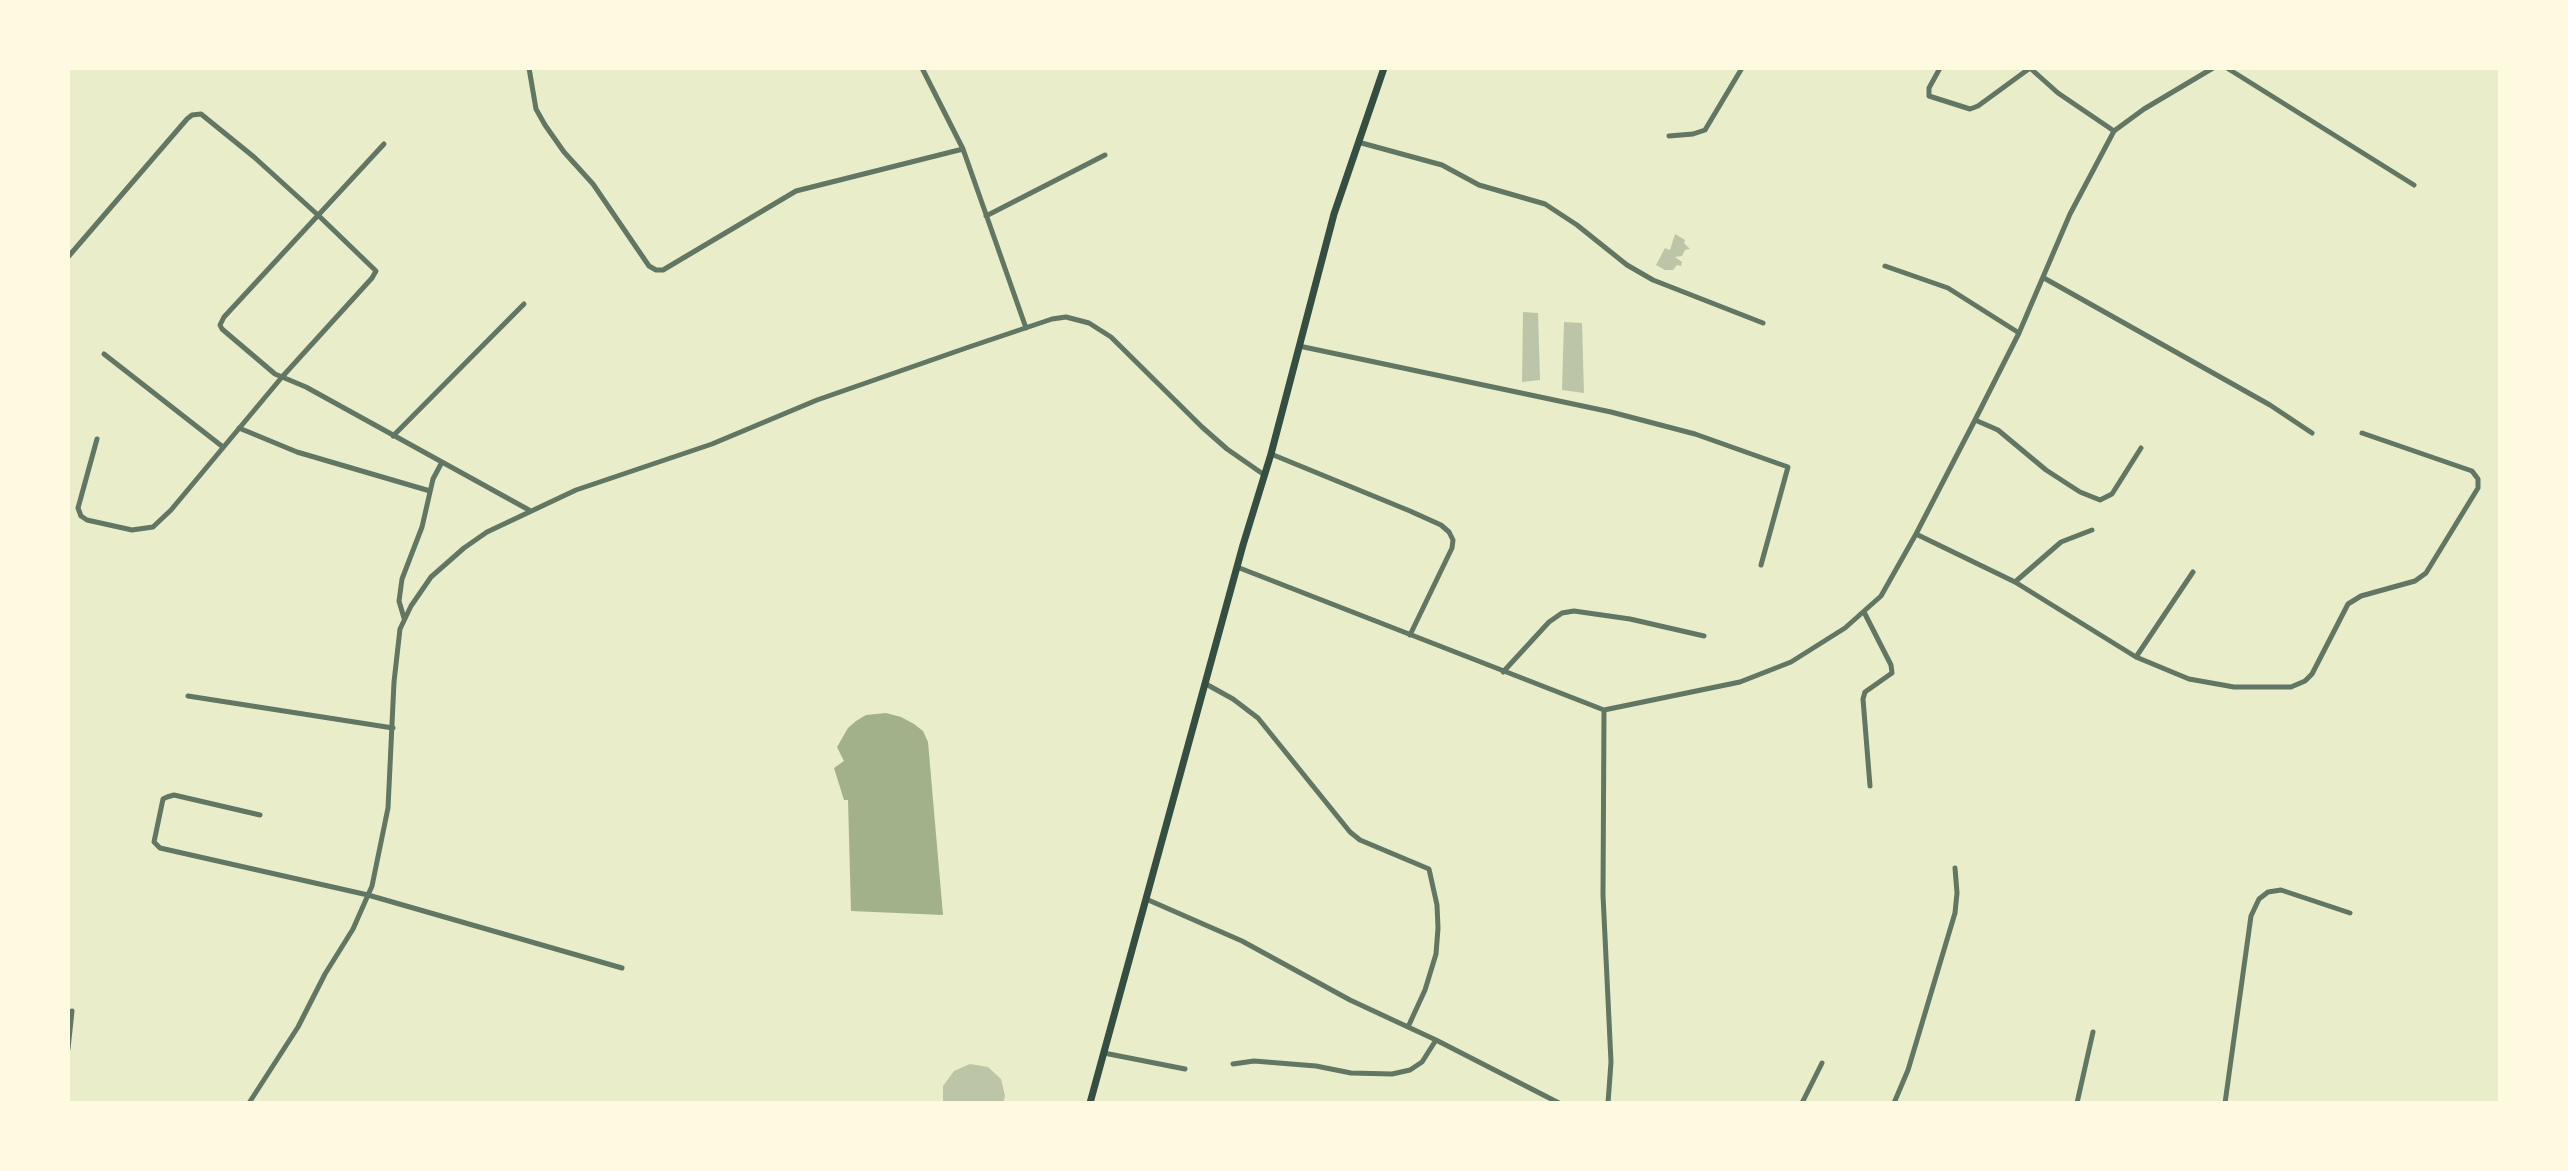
<!DOCTYPE html>
<html>
<head>
<meta charset="utf-8">
<style>
	body { margin:0 }
	#map { position:relative; width:2568px; height:1171px; overflow:hidden; background:#e9edc9; font-family:Lato,sans-serif }
	canvas { display:block }
	.frame { position:absolute; inset:0; border:70px solid #fefae0; pointer-events:none }
</style>
</head>
<body>
<div id="map">
<canvas width="2568" height="1171"></canvas>
<div class="frame"></div>
</div>
<script>
const ctx = document.querySelector('canvas').getContext('2d');
ctx.lineJoin = 'round';
function fillPath(path, color) { ctx.fillStyle = color; ctx.fill(path, 'evenodd'); }
const shape = rows => new Path2D(rows.map(r => 'M' + r).join(''));
function stroke(path, color, width, dash) { ctx.strokeStyle = color; ctx.lineWidth = width; ctx.lineCap = dash ? 'butt' : 'round'; ctx.setLineDash(dash || []); ctx.stroke(path); }
fillPath(shape([
	[886,713,901,717,914,724,923,731,928,742,943,915,851,911,848,800,844,800,834,768,844,761,837,747,848,728,856,721,866,715]
]), '#a3b18a');
fillPath(shape([
	[1675,234,1685,240,1684,243,1690,249,1685,250,1682,256,1675,257,1682,262,1681,266,1677,265,1673,270,1665,270,1656,265,1665,248,1670,250],
	[1523,312,1538,313,1540,380,1522,382],
	[1564,322,1582,323,1584,393,1562,390],
	[970,1064,988,1067,1001,1079,1005,1096,1003,1103,943,1103,943,1086,954,1071]
]), '#bcc5a7');
stroke(shape([
	[529,68,536,109,545,125,564,152,593,184,649,266,656,270,663,270,796,191,963,149],
	[922,68,963,149,1026,328],
	[1940,68,1929,88,1929,96,1970,109,1978,106,2030,68,2058,93,2114,131],
	[2227,68,2414,185],
	[1669,136,1693,134,1705,130,1742,68],
	[1358,142,1442,165,1479,185,1545,204,1577,225,1627,265,1653,280,1763,323],
	[384,144,224,317,220,325,222,329,275,374,306,387,529,510],
	[986,216,1105,155],
	[68,257,187,119,192,115,201,114,254,157,319,216,376,271,372,278,282,377,171,510,153,527,132,530,87,520,81,516,78,508,97,439],
	[1885,266,1948,288,2019,333],
	[2044,278,2270,405,2312,433],
	[1299,346,1611,412,1695,434,1788,467,1761,565],
	[104,354,223,447],
	[1975,420,1998,430,2046,470,2080,492,2100,500,2112,494,2141,448],
	[239,428,297,452,430,491],
	[393,436,524,304],
	[1271,454,1410,511,1441,525,1449,532,1453,540,1452,548,1410,635],
	[1916,534,2015,582,2136,657,2189,679,2234,687,2291,687,2305,681,2312,674,2348,604,2361,596,2415,581,2426,573,2478,488,2478,479,2472,471,2362,433],
	[1237,567,1604,710,1740,682,1791,662,1845,628,1881,596,1916,534,1975,420,2019,333,2070,214,2114,131,2144,109,2213,68],
	[2015,582,2061,542,2092,530],
	[1864,612,1891,665,1892,673,1865,692,1863,699,1870,786],
	[404,618,399,601,402,579,422,527,433,479,442,462],
	[2136,657,2193,572],
	[1503,672,1549,622,1562,613,1574,611,1630,619,1704,636],
	[1206,684,1233,699,1258,718,1350,832,1360,840,1429,869,1437,905,1438,928,1436,954,1425,990,1408,1027],
	[188,696,393,728],
	[1604,710,1603,895,1611,1062,1608,1103],
	[260,815,174,795,167,797,163,799,154,842,160,848,368,895,622,968],
	[1146,899,1242,941,1350,1000,1436,1040,1559,1103],
	[68,1049,72,1011],
	[1104,1053,1185,1069],
	[1233,1064,1254,1061,1316,1066,1351,1073,1392,1074,1410,1070,1422,1062,1436,1040],
	[249,1103,298,1027,325,974,353,929,372,886,388,808,394,682,400,629,411,606,431,577,464,548,487,532,576,490,712,444,817,400,969,347,1052,319,1066,317,1089,323,1111,337,1202,427,1227,449,1263,474],
	[1802,1103,1822,1063],
	[1894,1103,1908,1070,1955,913,1957,893,1955,868],
	[2077,1103,2093,1032],
	[2225,1103,2251,916,2259,899,2268,892,2281,890,2350,913]
]), '#617663', 5);
stroke(shape([
	[1090,1103,1243,545,1271,454,1334,214,1384,68]
]), '#344e41', 7);
</script>
</body>
</html>
